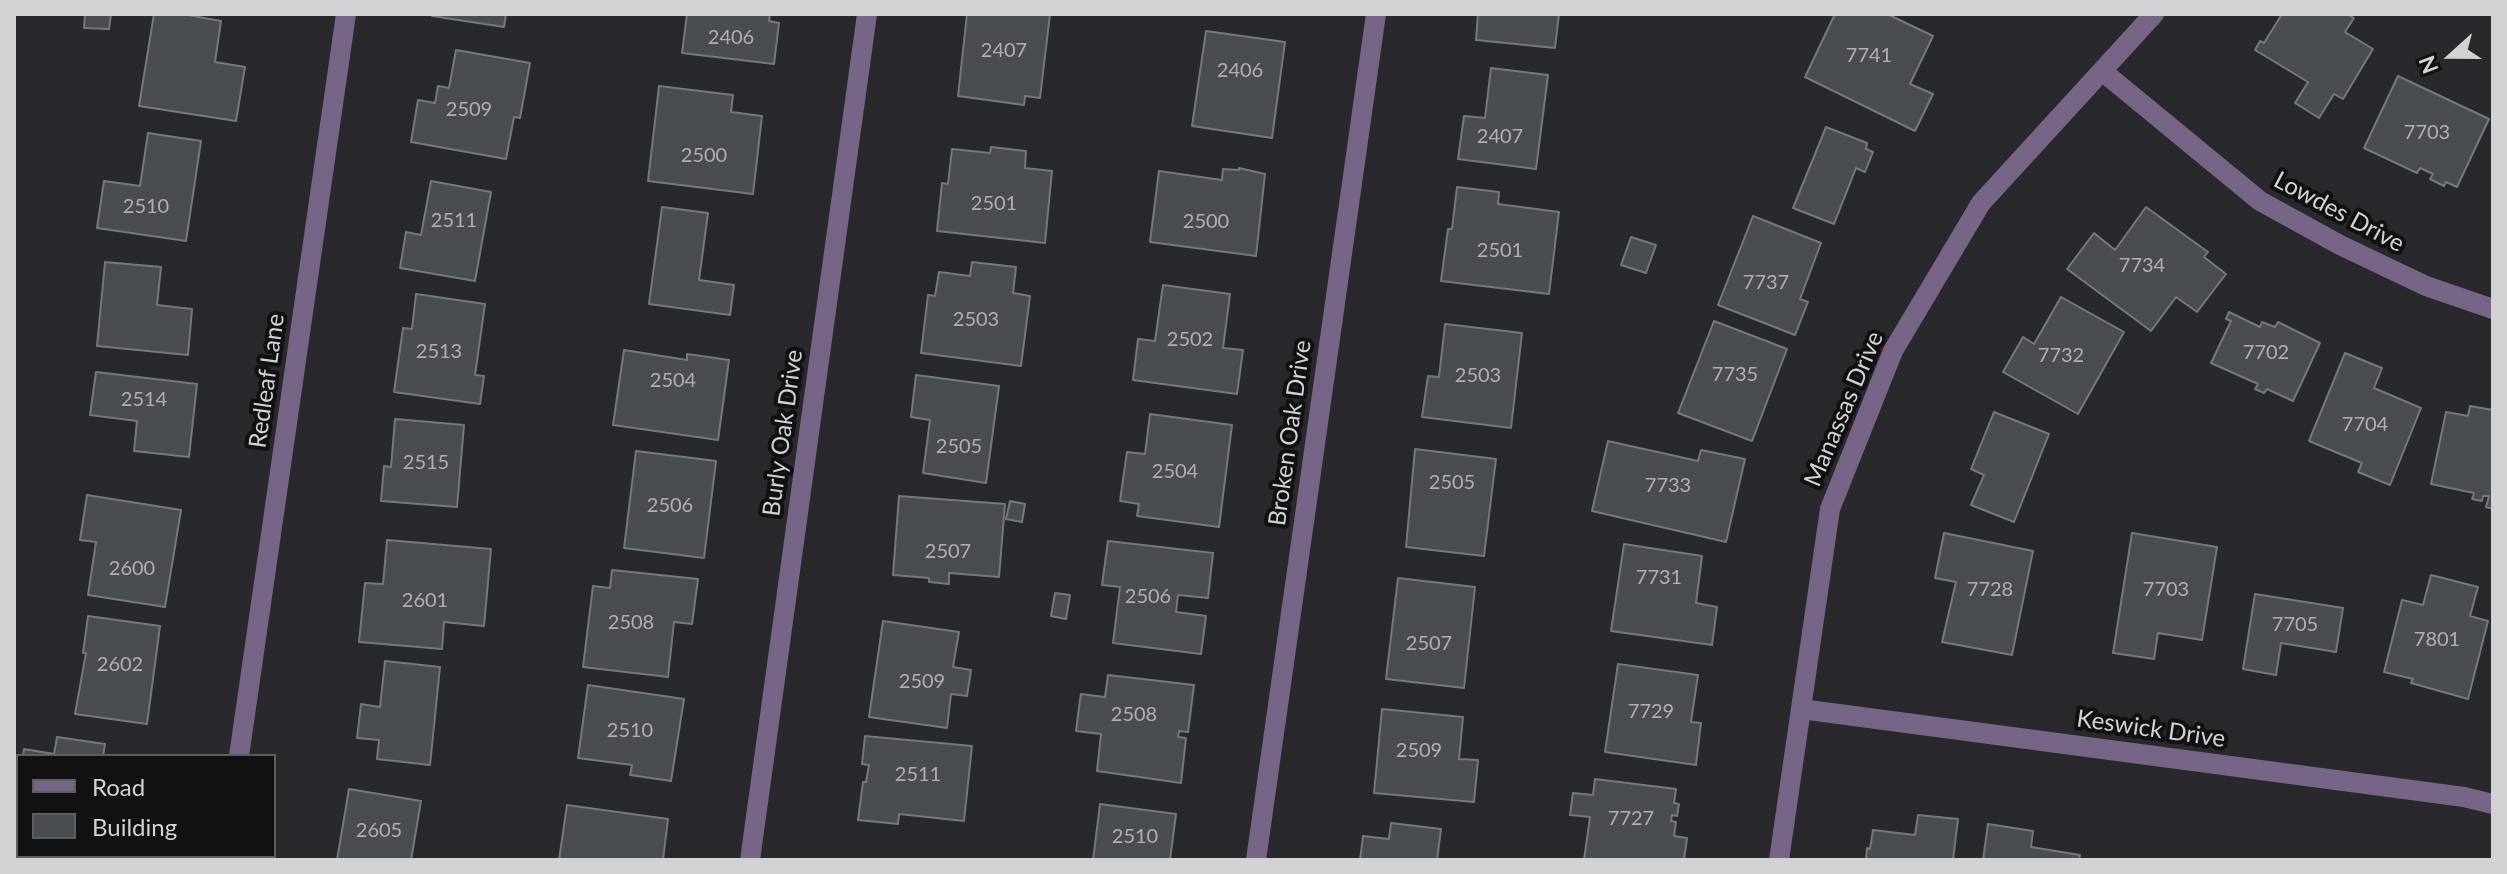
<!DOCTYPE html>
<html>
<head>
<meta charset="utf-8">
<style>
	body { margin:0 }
	#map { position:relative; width:2507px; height:874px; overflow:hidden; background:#28282d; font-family:Lato,sans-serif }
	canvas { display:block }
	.frame { position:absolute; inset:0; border:16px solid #d2d2d5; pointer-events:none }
	.legend { position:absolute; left:16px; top:754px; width:260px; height:104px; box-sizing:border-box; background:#111113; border:2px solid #5e5e61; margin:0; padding:10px 14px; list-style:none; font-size:24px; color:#d2d2d5 }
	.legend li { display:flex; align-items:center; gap:16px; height:40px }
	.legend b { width:40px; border:2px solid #5e5e61 }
	.north { position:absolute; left:2411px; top:16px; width:80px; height:80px; -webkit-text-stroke:6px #111113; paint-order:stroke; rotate:249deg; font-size:22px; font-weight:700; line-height:32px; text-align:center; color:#d2d2d5 }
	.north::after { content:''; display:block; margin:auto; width:28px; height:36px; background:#d2d2d5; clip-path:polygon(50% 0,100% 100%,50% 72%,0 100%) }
</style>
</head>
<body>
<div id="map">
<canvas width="2507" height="874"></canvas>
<div class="frame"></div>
<ul class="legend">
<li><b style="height:10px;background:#776587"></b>Road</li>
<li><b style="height:22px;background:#494c51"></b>Building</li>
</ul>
<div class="north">N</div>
</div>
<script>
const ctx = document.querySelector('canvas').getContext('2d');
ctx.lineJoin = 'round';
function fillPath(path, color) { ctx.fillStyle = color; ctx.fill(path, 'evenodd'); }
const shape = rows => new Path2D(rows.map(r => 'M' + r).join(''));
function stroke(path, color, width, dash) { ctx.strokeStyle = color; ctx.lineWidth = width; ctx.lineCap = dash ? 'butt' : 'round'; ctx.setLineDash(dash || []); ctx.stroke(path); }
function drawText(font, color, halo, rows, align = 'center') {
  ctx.font = font + ' Lato,sans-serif'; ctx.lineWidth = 8; ctx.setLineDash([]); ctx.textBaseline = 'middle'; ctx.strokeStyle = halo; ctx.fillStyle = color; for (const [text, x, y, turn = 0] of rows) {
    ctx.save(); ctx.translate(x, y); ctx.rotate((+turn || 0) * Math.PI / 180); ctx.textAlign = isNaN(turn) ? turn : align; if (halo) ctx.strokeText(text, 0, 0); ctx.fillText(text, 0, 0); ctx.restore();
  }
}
const building = shape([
	[85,14,111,14,109,29,84,28,85,14],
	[154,14,182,14,221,21,215,62,245,67,236,121,139,106,154,14],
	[432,14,506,14,504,27,432,16,432,14],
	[687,14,770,14,769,21,779,23,774,64,682,53,687,14],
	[967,14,1050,14,1040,98,1025,96,1024,105,958,96,967,14],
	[1478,14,1559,14,1555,48,1476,40,1478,14],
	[1835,14,1887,14,1933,36,1910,84,1933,94,1915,131,1805,77,1835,14],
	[2282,14,2347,14,2354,18,2345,32,2373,49,2343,99,2334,94,2319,118,2295,103,2308,82,2255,50,2260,41,2264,43,2282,14],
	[1206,31,1285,42,1272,138,1192,126,1206,31],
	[456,50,530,63,520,118,514,117,506,159,411,142,418,100,435,103,438,86,449,88,456,50],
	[1491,68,1548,75,1536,169,1458,159,1464,116,1485,118,1491,68],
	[2398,76,2489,119,2457,187,2446,182,2444,186,2430,179,2433,174,2420,168,2417,173,2364,148,2398,76],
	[659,86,733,95,731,112,762,116,753,194,648,181,659,86],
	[1826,127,1867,143,1866,149,1873,152,1865,172,1856,168,1834,224,1793,208,1826,127],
	[148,133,201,141,186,241,97,228,104,181,140,186,148,133],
	[991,147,1026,151,1025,168,1052,171,1045,243,937,231,942,183,948,184,952,149,990,153,991,147],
	[1239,168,1265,174,1256,256,1150,242,1159,171,1222,180,1223,169,1239,170,1239,168],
	[431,181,491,192,475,281,400,268,406,232,421,235,431,181],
	[1457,187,1499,192,1498,204,1559,212,1549,294,1441,281,1448,229,1452,229,1457,187],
	[662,207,708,213,699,280,734,285,730,315,649,304,662,207],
	[2146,207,2208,252,2204,257,2226,274,2197,312,2176,297,2151,331,2067,269,2094,233,2115,250,2146,207],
	[1753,216,1821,243,1800,299,1808,302,1795,335,1718,305,1753,216],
	[1631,237,1656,245,1646,273,1621,265,1631,237],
	[105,262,161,267,157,305,192,309,188,355,97,346,105,262],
	[972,262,1016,267,1013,293,1030,296,1021,366,921,353,928,295,935,296,939,272,970,276,972,262],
	[1163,285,1230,294,1223,348,1243,350,1237,394,1133,380,1138,339,1155,341,1163,285],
	[416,294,485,304,475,375,484,376,480,404,394,392,403,328,412,329,416,294],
	[2061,297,2124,332,2078,414,2003,372,2023,337,2034,344,2061,297],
	[2229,312,2260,327,2262,322,2275,327,2278,322,2320,343,2293,401,2267,389,2264,393,2255,389,2258,384,2211,363,2231,321,2226,319,2229,312],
	[1714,321,1787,349,1752,441,1678,413,1714,321],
	[1445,324,1522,333,1511,428,1422,417,1428,376,1439,377,1445,324],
	[624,350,687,360,687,354,729,360,718,440,613,425,624,350],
	[2345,353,2382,368,2374,388,2421,408,2390,485,2358,472,2362,463,2309,441,2345,353],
	[96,372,197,384,189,457,134,451,137,421,90,415,96,372],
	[916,375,999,386,986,483,923,473,930,420,911,417,916,375],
	[2470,406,2493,410,2493,509,2486,507,2489,496,2483,496,2482,501,2472,499,2474,493,2431,484,2446,412,2468,416,2470,406],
	[1994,412,2049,434,2014,522,1971,505,1984,475,1971,469,1994,412],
	[1150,414,1232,425,1219,527,1137,516,1139,504,1120,501,1127,452,1145,454,1150,414],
	[395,419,464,425,457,507,381,501,384,466,391,467,395,419],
	[1608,441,1698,461,1701,450,1745,459,1726,542,1592,511,1608,441],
	[1415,449,1496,459,1484,556,1406,547,1415,449],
	[636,451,716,461,704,558,624,548,636,451],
	[87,495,181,510,165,607,88,595,96,542,80,540,87,495],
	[899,496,1005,504,999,577,949,573,949,584,929,582,929,578,893,575,899,496],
	[1010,501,1025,504,1022,522,1006,519,1010,501],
	[1944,533,2033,551,2012,655,1942,642,1956,582,1935,578,1944,533],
	[2132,533,2217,547,2202,640,2158,633,2154,659,2113,653,2132,533],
	[387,540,491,549,484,626,444,622,442,649,359,642,365,583,383,584,387,540],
	[1108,541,1213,553,1208,598,1178,595,1176,612,1206,616,1201,654,1113,643,1120,587,1102,585,1108,541],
	[1624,544,1702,556,1696,603,1717,607,1712,645,1611,631,1624,544],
	[612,570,698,579,692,624,674,622,668,677,583,667,593,586,610,588,612,570],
	[2431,575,2478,587,2470,616,2488,621,2468,699,2411,683,2413,679,2384,672,2402,600,2423,605,2431,575],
	[1398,578,1475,587,1464,688,1386,679,1398,578],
	[1055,593,1070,595,1066,619,1051,616,1055,593],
	[2255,594,2343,608,2336,652,2281,643,2276,675,2243,669,2255,594],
	[88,616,160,626,147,724,75,714,86,653,83,653,88,616],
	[883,621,959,632,953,667,971,670,967,696,951,694,947,728,869,717,883,621],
	[385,661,440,667,430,765,377,759,379,740,357,738,361,704,380,707,385,661],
	[1618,664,1698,675,1691,722,1701,723,1696,765,1605,752,1618,664],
	[1108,675,1194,685,1188,732,1179,731,1178,737,1186,738,1181,783,1097,771,1101,734,1076,731,1080,700,1081,694,1105,697,1108,675],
	[588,685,684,699,671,781,630,775,632,765,578,758,588,685],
	[1382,709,1463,717,1459,759,1478,760,1474,802,1374,793,1382,709],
	[865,736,972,746,964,821,899,814,898,824,858,820,863,782,866,782,869,765,862,764,865,736],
	[57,737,105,744,103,756,23,756,24,749,54,754,57,737],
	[1595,779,1676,789,1674,803,1679,804,1677,816,1672,815,1671,821,1676,822,1674,836,1687,838,1684,860,1584,860,1590,817,1570,815,1573,793,1593,795,1595,779],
	[349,789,421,801,411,860,337,860,349,789],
	[1100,804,1176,814,1170,860,1093,860,1100,804],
	[567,805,668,819,663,860,559,860,567,805],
	[1918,815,1958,819,1953,860,1866,860,1867,848,1870,849,1873,830,1915,835,1918,815],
	[1391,823,1441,829,1437,860,1360,860,1363,836,1389,839,1391,823],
	[1988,824,2033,831,2031,847,2080,855,2079,860,1983,860,1988,824]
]);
fillPath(building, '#494c51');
stroke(building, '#75797e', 2);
stroke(shape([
	[2102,71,2260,201,2340,245,2426,286,2493,309],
	[1801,709,2464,797,2493,804],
	[239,756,346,14],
	[224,860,224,856],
	[750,860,867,14],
	[1256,860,1376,14],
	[1779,860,1830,509,1893,351,1981,203,2154,14]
]), '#776587', 20);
drawText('20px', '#b0b0b4', null, [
	["2406",731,38],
	["2407",1004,51],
	["7741",1869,56],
	["2406",1240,71],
	["2509",469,110],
	["7703",2427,133],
	["2407",1500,137],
	["2500",704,156],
	["2501",994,204],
	["2510",146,207],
	["2511",454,221],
	["2500",1206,222],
	["2501",1500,251],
	["7734",2142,266],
	["7737",1766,283],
	["2503",976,320],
	["2502",1190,340],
	["2513",439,352],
	["7702",2266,353],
	["7732",2061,356],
	["7735",1735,375],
	["2503",1478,376],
	["2504",673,381],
	["2514",144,400],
	["7704",2365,425],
	["2505",959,447],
	["2515",426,463],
	["2504",1175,472],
	["2505",1452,483],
	["7733",1668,486],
	["2506",670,506],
	["2507",948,552],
	["2600",132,569],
	["7731",1659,578],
	["7728",1990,590],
	["7703",2166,590],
	["2506",1148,597],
	["2601",425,601],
	["2508",631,623],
	["7705",2295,625],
	["7801",2437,640],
	["2507",1429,644],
	["2602",120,665],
	["2509",922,682],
	["7729",1651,712],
	["2508",1134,715],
	["2510",630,731],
	["2509",1419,751],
	["2511",918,775],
	["7727",1631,819],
	["2605",379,831],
	["2510",1135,837]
]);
drawText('24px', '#d2d2d5', '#111113', [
	["Lowdes Drive",2339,212,28],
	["Redleaf Lane",267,381,-82],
	["Manassas Drive",1844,409,-67],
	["Burly Oak Drive",783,433,-82],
	["Broken Oak Drive",1290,433,-82],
	["Keswick Drive",2151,729,8]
]);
</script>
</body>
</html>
